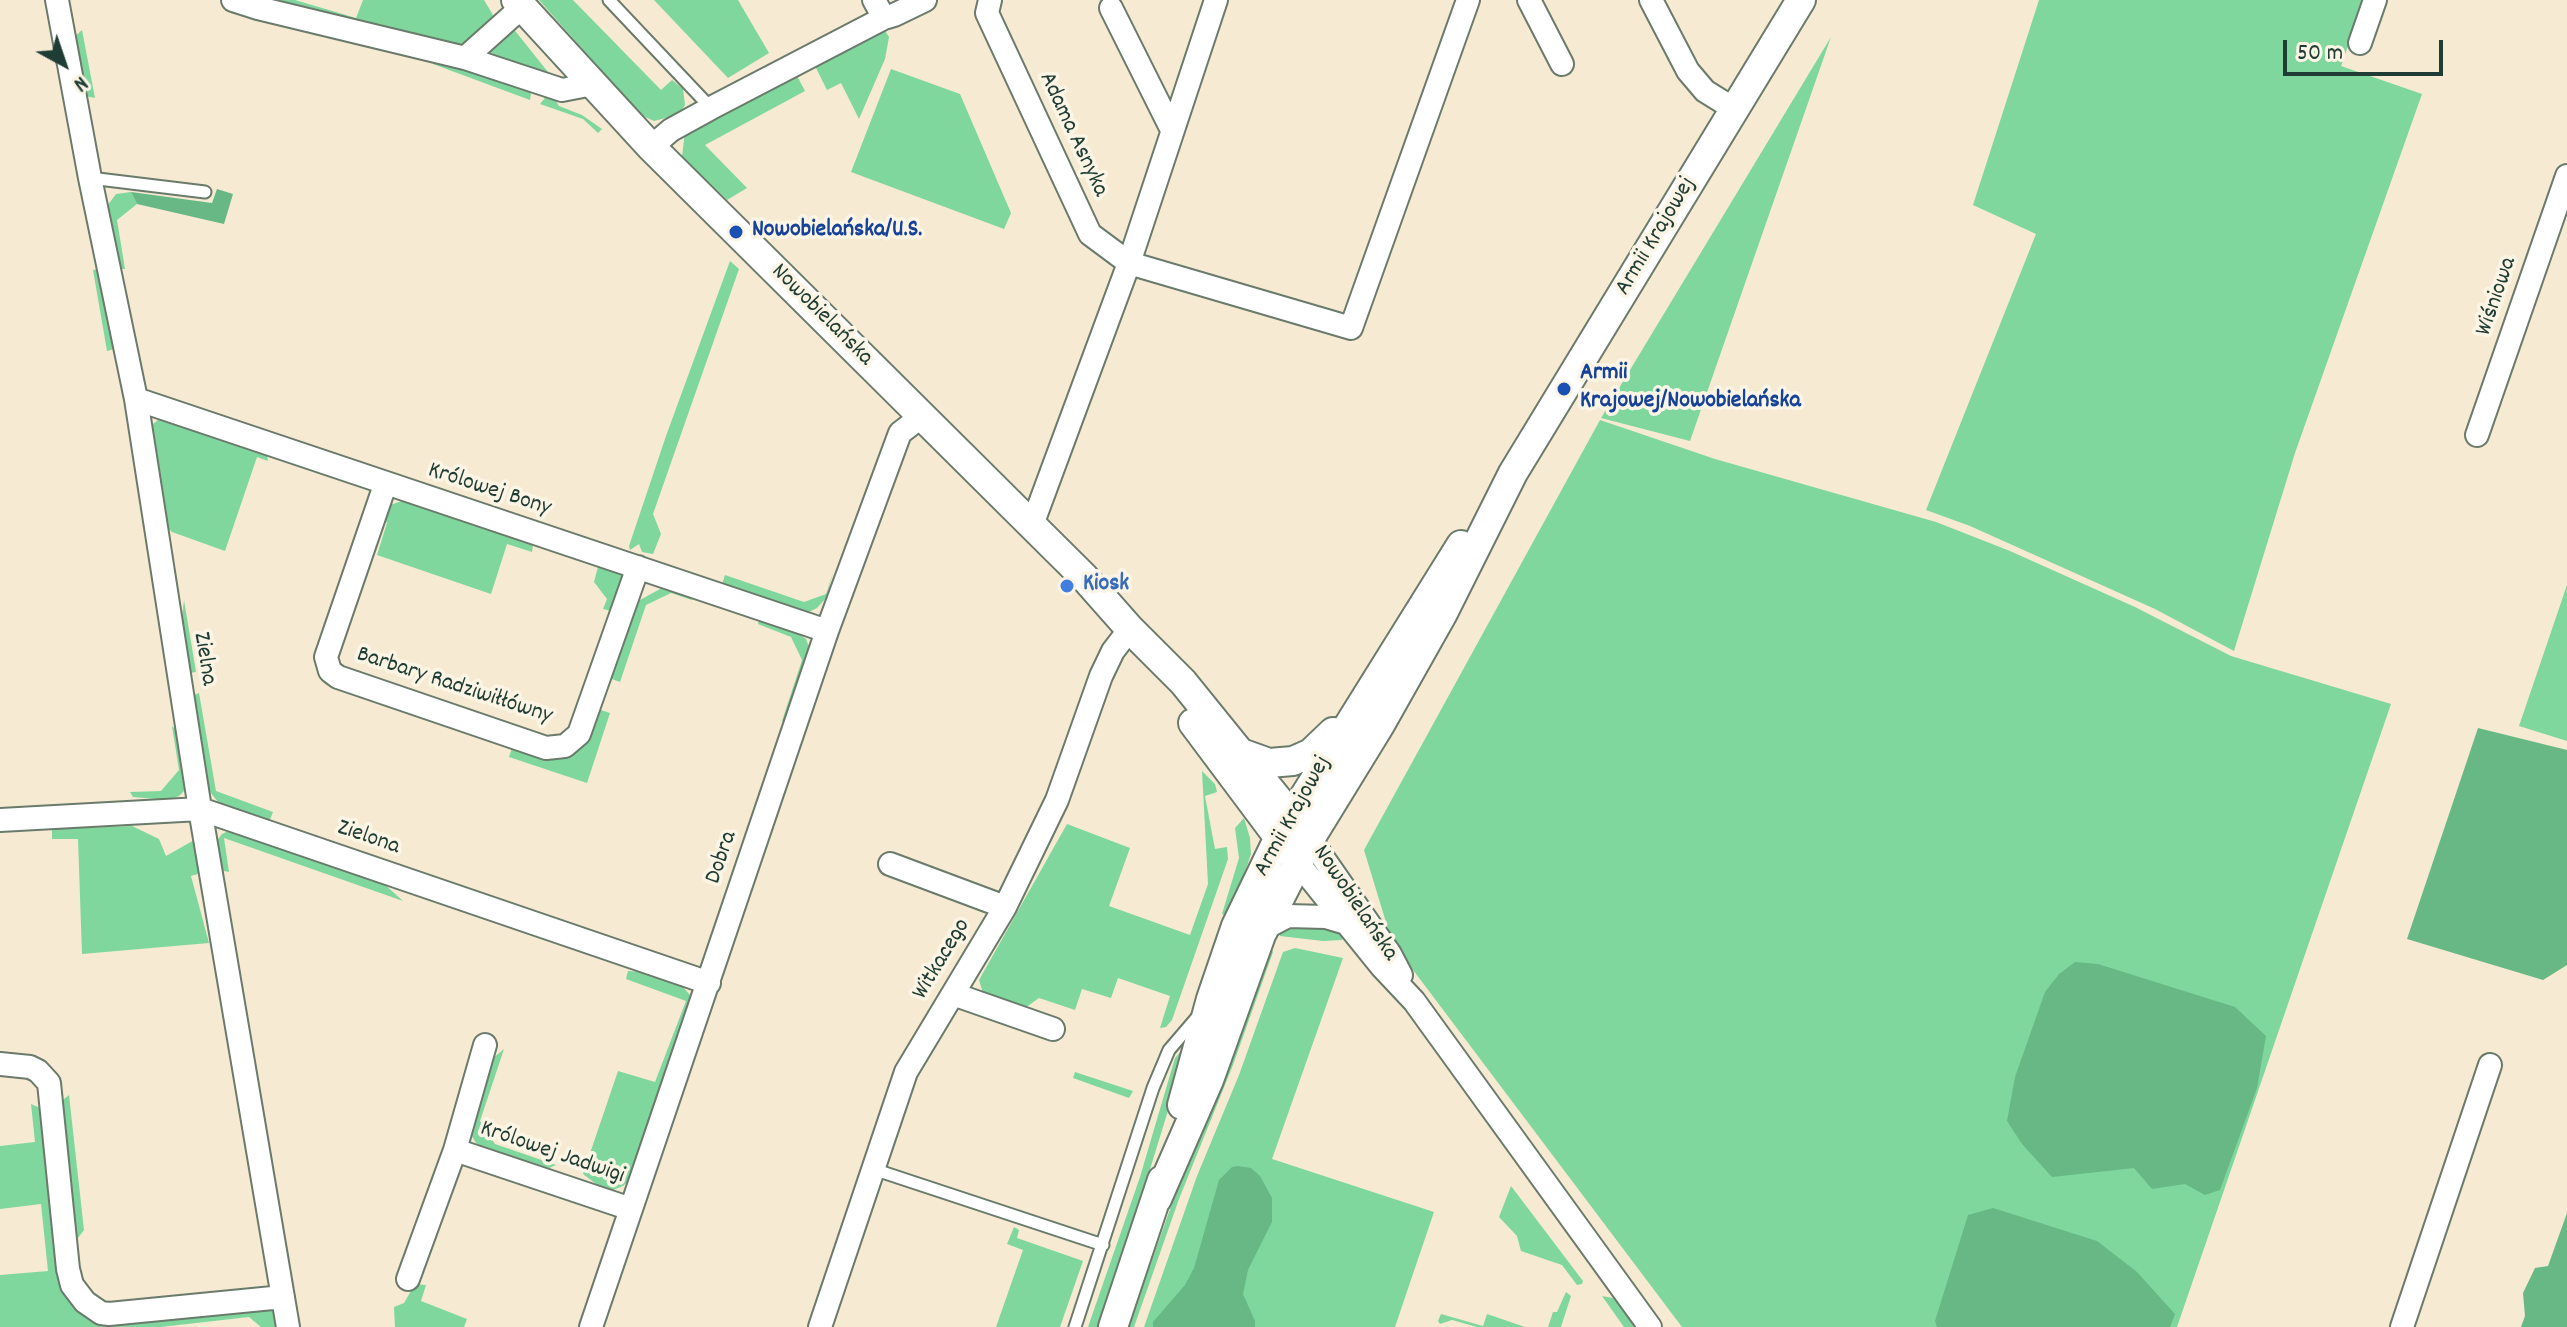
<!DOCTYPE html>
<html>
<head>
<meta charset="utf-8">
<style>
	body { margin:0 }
	#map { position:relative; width:2567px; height:1327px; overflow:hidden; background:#f6ead2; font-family:Dekko,sans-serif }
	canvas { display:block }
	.north { position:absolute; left:24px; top:24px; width:80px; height:80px; -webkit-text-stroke:6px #fcf5e5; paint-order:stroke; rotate:140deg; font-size:22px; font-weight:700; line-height:32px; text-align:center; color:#1f3d34 }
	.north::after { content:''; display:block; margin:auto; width:28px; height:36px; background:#1f3d34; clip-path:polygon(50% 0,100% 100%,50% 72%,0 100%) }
	.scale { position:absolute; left:2283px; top:40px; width:160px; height:36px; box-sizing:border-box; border:4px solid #1f3d34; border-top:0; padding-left:10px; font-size:24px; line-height:28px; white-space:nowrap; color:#1f3d34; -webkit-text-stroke:6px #fcf5e5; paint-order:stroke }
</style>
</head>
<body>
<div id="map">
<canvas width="2567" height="1327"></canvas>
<div class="north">N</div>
<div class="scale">50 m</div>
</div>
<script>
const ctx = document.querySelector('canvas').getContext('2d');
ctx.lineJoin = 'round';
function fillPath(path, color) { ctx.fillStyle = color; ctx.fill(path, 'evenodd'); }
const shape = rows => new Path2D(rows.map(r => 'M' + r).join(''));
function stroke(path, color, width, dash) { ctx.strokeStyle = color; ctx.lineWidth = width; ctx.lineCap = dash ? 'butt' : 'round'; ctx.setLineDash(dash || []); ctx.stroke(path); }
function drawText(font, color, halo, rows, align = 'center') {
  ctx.font = font + ' Dekko,sans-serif'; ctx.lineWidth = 7; ctx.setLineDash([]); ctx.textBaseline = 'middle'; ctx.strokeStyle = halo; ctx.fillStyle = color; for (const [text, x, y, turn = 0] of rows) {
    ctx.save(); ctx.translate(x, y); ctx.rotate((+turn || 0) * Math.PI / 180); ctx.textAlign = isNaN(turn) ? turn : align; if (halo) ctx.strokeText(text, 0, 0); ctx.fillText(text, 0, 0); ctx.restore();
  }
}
fillPath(shape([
	[280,0,295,0,356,18,363,0,484,0,493,15,489,26,472,41,458,47,339,19],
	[539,0,573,0,661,90,672,80,683,89,685,105,681,111,673,116,654,121,641,115],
	[654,0,738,0,769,53,728,78],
	[2039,0,2364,0,2341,66,2422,94,2295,453,2234,651,2155,609,1970,526,1926,510,2036,234,1973,205],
	[512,27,548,72,547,74,488,52],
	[884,29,889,37,885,59,859,119,841,83,827,90,815,66,816,61],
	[82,30,95,98,85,96,73,38],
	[1831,37,1690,441,1601,418],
	[434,61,526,86,531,94,530,100,433,64],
	[891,69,960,94,1011,213,1004,229,851,172],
	[795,72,805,91,705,145,747,188,727,200,682,157,685,131],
	[548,94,552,95,559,106,582,115,602,129,598,133,583,119,540,104],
	[131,192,137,204,117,220,125,269,120,269,107,206,116,194],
	[730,261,739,269,653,514,661,534,653,554,642,552,639,544,630,550,629,546,666,436],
	[99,269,114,349,107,351,93,270],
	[167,418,264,451,267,456,268,461,257,457,225,551,172,532,163,524,149,427,158,420],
	[1600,420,1715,459,1936,522,2010,551,2135,607,2231,656,2391,704,2177,1327,1682,1327,1392,942,1364,850],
	[405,500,533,545,532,552,507,544,491,594,377,555,387,523,385,520,390,505],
	[599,563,617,569,624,576,611,611,603,609,607,599,594,582],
	[833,573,826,598,817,608,809,612,798,611,722,584,725,575,804,602,826,594],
	[2567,585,2567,741,2519,726],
	[672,587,694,595,692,600,671,593,646,605,620,682,609,678,631,616,640,600,660,589],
	[184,600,196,672,189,673,181,626],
	[759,620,796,632,806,639,810,650,785,723,782,721,802,660,791,637,758,624],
	[199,693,216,791,273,812,269,822,222,807,210,792,194,695],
	[601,710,610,713,587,783,509,757,513,745,555,760,569,755],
	[172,726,176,730,188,781,184,791,179,796,169,800,133,797,130,792,161,791,179,770],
	[1202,771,1215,784,1217,792,1205,796,1215,849,1227,847,1228,859,1172,1020,1166,1027,1160,1028,1170,996,1118,978,1111,998,1082,989,1075,1010,1039,998,1025,1008,983,993,979,980,1067,824,1130,848,1109,906,1190,935,1208,884],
	[1244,818,1250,838,1251,854,1230,917,1222,914,1239,858,1235,828],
	[132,826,159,839,166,856,196,839,201,873,191,876,209,943,82,954,78,839,52,839,52,829],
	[228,831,237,832,381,881,403,901,224,838,229,872,219,870,215,843,222,834],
	[1293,927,1331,927,1344,937,1342,940,1323,941,1280,936,1280,934],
	[1271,947,1273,952,1233,1065,1179,1199,1134,1327,1128,1327,1194,1142],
	[1295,948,1343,958,1272,1159,1434,1212,1395,1327,1144,1327,1197,1176,1239,1075,1283,952],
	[628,971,642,972,683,987,690,995,692,1004,633,1177,623,1186,613,1190,600,1187,583,1174,618,1071,655,1082,686,1001,626,979],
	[1189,1042,1125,1251,1099,1327,1088,1327,1140,1177,1175,1058],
	[504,1049,480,1121,495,1144,556,1165,549,1168,487,1150,476,1143,469,1131,492,1059],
	[1075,1072,1133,1091,1129,1098,1073,1078],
	[69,1095,84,1230,75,1242,59,1103],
	[31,1104,38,1107,44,1107,82,1311,271,1308,274,1311,276,1327,261,1327,249,1317,161,1327,0,1327,0,1275,48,1271,41,1204,0,1209,0,1146,35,1142],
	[1511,1186,1583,1281,1582,1284,1577,1285,1562,1265,1521,1251,1517,1236,1499,1217],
	[1014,1227,1019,1230,1017,1238,1083,1261,1060,1327,996,1327,1023,1250,1007,1244],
	[415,1284,426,1285,421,1301,467,1319,464,1327,395,1327,394,1307,404,1303],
	[1566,1292,1571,1296,1561,1327,1548,1327,1553,1312,1557,1312],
	[1602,1296,1618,1299,1638,1327,1624,1327],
	[1441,1314,1483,1326,1487,1314,1525,1327,1477,1327,1452,1320,1440,1324,1438,1321]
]), '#7fd79d');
fillPath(shape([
	[217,189,233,194,224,224,137,204,131,192,212,203],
	[2478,728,2567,750,2567,965,2543,980,2407,939],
	[2075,962,2098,964,2235,1007,2266,1036,2257,1088,2220,1190,2205,1195,2185,1184,2152,1189,2134,1168,2052,1177,2022,1144,2007,1121,2015,1077,2045,992,2059,974],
	[1238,1166,1251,1168,1260,1176,1272,1198,1272,1222,1248,1270,1243,1294,1255,1321,1255,1327,1153,1327,1153,1322,1185,1285,1194,1268,1219,1180,1232,1167],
	[1993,1208,2097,1241,2137,1272,2175,1314,2170,1327,1937,1327,1935,1321,1968,1215],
	[2567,1213,2567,1327,2521,1327,2525,1316,2523,1293,2535,1268,2548,1266]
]), '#67b884');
const service = shape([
	[609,0,711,108],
	[90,178,205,192],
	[873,1169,1103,1245],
	[1075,1327,1153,1088,1169,1050,1199,1015]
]);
const minor = shape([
	[57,0,90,178,136,399,200,809,288,1327],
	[233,0,258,8,465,58,562,90,593,84],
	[874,0,884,18,894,15,925,0],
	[990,0,987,13,1090,234,1129,263,1351,328,1468,0],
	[1529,0,1562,64],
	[1651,0,1688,71,1705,91,1734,109],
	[1111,8,1172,130],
	[2360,43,2375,0],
	[465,58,522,7],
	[651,147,671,130,711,108,884,18],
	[136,399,827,631],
	[2477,435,2567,176],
	[385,485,326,657,330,671,338,677,546,748,565,746,579,734,638,567],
	[1032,525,1129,263,1216,0],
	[0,820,200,809,709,983],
	[1310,839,1390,954,1401,975],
	[1298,863,1382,967,1414,1001,1650,1327],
	[890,864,1005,907],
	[1265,928,1288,916,1326,917,1346,923],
	[953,994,1053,1029],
	[0,1064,30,1067,38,1071,49,1083,68,1269,72,1285,85,1302,101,1313,109,1314,283,1297],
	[455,1150,631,1209],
	[408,1279,455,1150,485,1045],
	[591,1327,827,631,900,433,922,416],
	[820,1327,906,1072,1005,907,1057,800,1101,676,1113,651,1130,629],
	[2402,1327,2490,1065]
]);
const tertiary = shape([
	[516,0,651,147,1084,577,1130,629,1183,682,1310,839],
	[1193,723,1288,850],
	[1241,753,1269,763,1293,761,1311,753,1333,732],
	[1182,1105,1211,999,1236,926,1279,837,1461,545],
	[1157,1199,1209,1080,1261,935,1310,839,1380,725,1442,615,1513,473,1801,0],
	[1113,1327,1162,1180]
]);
stroke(service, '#6a7a6b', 15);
stroke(minor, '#6a7a6b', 26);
stroke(tertiary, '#6a7a6b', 32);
stroke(service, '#fff', 11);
stroke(minor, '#fff', 22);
stroke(tertiary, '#fff', 28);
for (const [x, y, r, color] of [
	[736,232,8,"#1a4fb4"],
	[1564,389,8,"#1a4fb4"],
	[1067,586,8,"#3f7fe0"]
]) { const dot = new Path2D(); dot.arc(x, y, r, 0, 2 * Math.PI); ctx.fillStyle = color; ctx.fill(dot); stroke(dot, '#fcf5e5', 3); }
drawText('24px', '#1f3d34', '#fcf5e5', [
	["Adama Asnyka",1072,135,65],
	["Armii Krajowej",1657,237,-59],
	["Wiśniowa",2498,297,-71],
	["Nowobielańska",821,316,45],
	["Królowej Bony",489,491,18],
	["Zielna",203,659,81],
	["Barbary Radziwiłłówny",454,687,18],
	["Armii Krajowej",1294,817,-61],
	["Zielona",368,839,19],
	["Dobra",723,858,-71],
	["Nowobielańska",1354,904,56],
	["Witkacego",943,960,-59],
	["Królowej Jadwigi",552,1154,19]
]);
drawText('bold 24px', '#164399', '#fcf5e5', [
	["Nowobielańska/U.S.",752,232],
	["Armii",1580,375],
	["Krajowej/Nowobielańska",1580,403]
], 'left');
drawText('bold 24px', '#366cbe', '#fcf5e5', [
	["Kiosk",1083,586]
], 'left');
</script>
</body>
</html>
